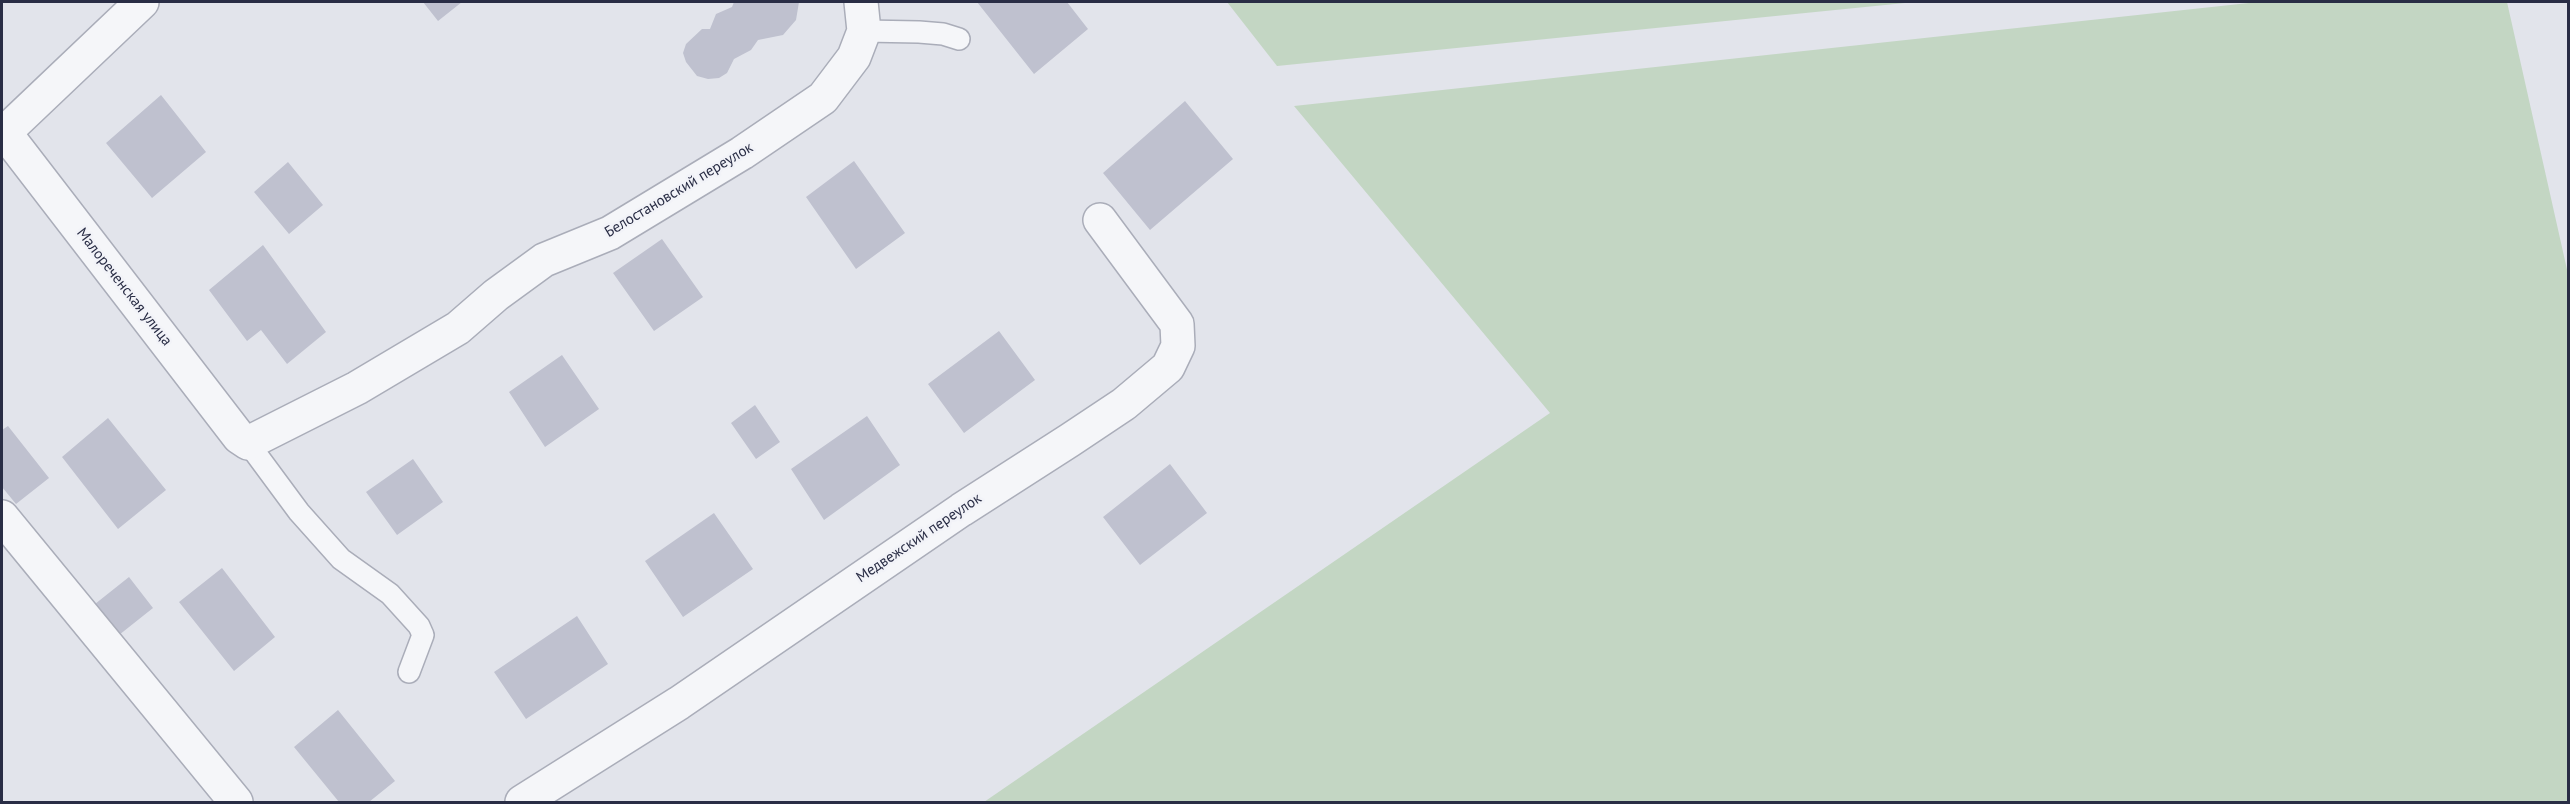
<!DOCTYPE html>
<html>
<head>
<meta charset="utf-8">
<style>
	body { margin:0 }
	#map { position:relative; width:2570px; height:804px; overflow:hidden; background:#e2e4eb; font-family:"PT Sans",sans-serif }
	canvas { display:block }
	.frame { position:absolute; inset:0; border:3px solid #292d45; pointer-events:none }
</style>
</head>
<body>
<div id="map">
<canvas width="2570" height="804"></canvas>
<div class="frame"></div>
</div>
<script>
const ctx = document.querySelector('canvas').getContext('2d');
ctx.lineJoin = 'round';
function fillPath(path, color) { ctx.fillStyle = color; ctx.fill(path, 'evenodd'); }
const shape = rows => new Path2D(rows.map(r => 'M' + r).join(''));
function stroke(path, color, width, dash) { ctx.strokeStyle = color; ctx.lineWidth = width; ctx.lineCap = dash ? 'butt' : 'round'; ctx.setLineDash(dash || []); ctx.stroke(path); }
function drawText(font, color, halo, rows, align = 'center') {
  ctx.font = font + ' "PT Sans",sans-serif'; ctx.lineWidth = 5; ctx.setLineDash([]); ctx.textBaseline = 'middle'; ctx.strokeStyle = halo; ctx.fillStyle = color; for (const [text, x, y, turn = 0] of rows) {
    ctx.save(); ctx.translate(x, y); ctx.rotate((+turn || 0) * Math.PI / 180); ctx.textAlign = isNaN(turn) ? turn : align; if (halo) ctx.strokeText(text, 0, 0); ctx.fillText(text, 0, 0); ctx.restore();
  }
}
fillPath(shape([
	[1227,2,1915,2,1277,66],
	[2258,2,2507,2,2568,274,2568,802,984,802,1550,413,1294,106]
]), '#c3d6c3');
fillPath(shape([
	[423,2,462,2,438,21],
	[734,2,799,2,796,20,783,35,758,40,751,50,734,59,727,73,719,78,708,79,697,76,686,62,683,53,686,44,702,29,710,29,716,14,732,7],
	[977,2,1067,2,1088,29,1034,74],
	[161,95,206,152,152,198,106,143],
	[1185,101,1233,159,1150,230,1103,173],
	[854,161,905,233,856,269,806,197],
	[288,162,323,205,289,234,254,192],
	[662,239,703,297,654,331,613,273],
	[263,245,326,332,287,364,261,330,247,341,209,290],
	[999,331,1035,380,964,433,928,384],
	[562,355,599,409,545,447,509,392],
	[755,405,780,442,756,459,731,423],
	[867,416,900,465,824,520,791,469],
	[108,418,166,490,118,529,62,457],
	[8,426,49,478,16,504,2,487,2,430],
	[413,459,443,502,397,535,366,492],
	[1170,464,1207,513,1140,565,1103,517],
	[714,513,753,569,683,617,645,561],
	[222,568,275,637,234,671,179,602],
	[129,577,153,608,119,635,95,604],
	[577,616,608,664,526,719,494,672],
	[338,710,395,781,369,802,339,802,294,747]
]), '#bfc1cf');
const lane = shape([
	[864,31,919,32,943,34,959,39],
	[248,443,299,512,341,559,390,594,419,626,423,635,409,672]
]);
const street = shape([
	[2,129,239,437,248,443,357,388,458,328,496,295,544,260,610,233,742,153,823,98,854,57,864,31,861,2],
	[2,135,142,2],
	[2,517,236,802],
	[522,802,679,703,961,510,1070,440,1124,404,1168,367,1178,346,1177,324,1100,220]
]);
stroke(lane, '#aaadb9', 24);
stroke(street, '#aaadb9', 36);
stroke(lane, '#f5f6f9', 21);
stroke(street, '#f5f6f9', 33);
drawText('15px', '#292d45', '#f2f3f8', [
	["Белостановский переулок",679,190,-31],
	["Малореченская улица",124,287,52],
	["Медвежский переулок",919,538,-34]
]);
</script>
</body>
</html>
